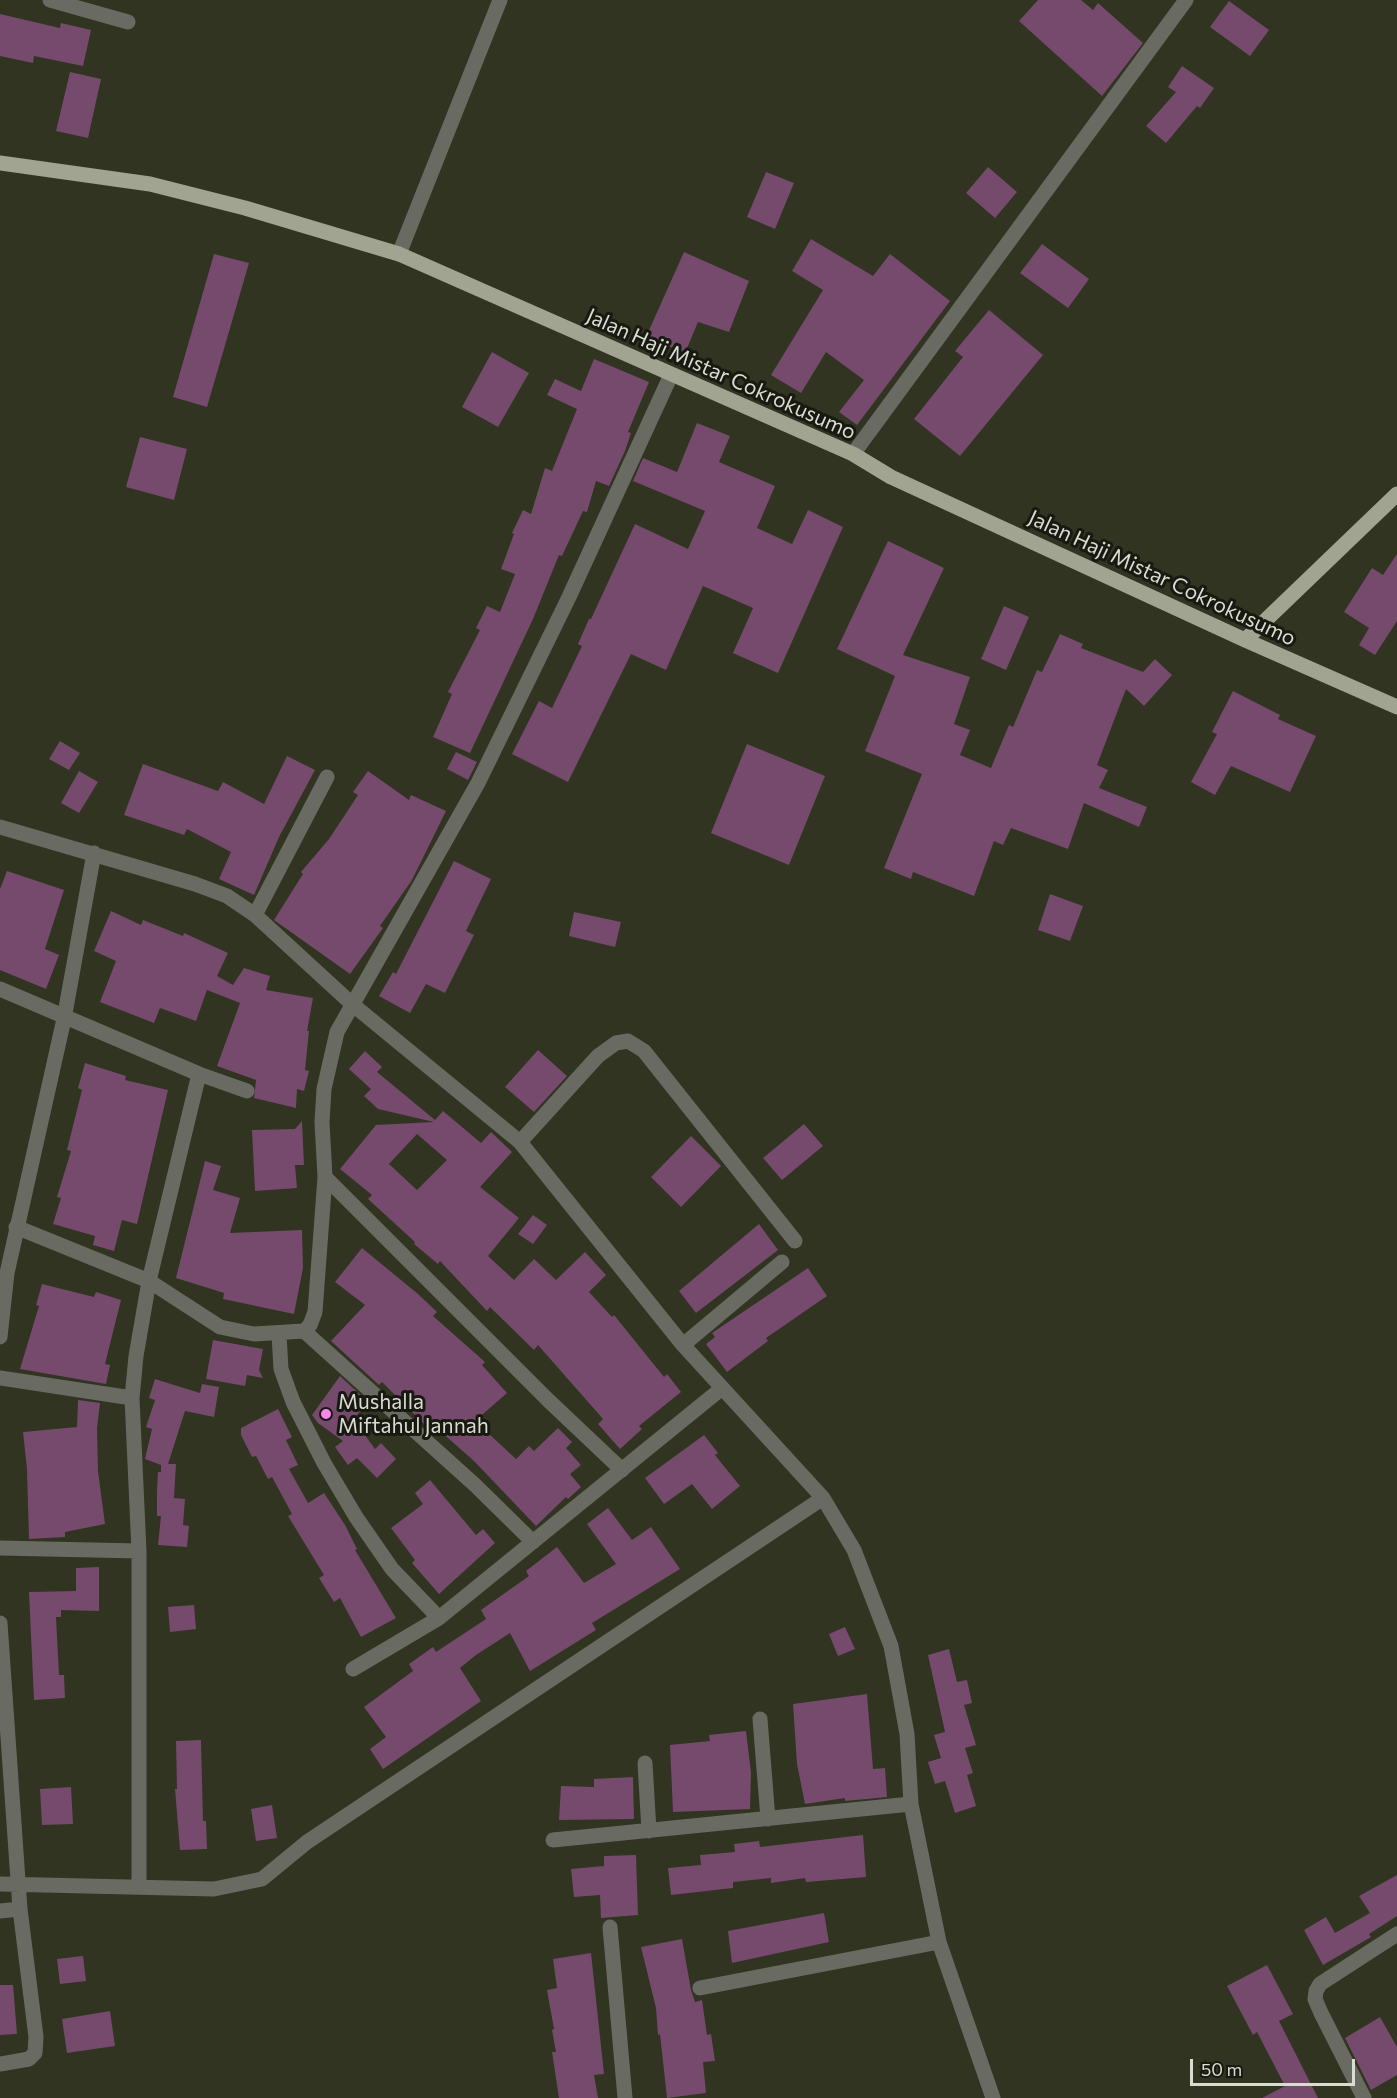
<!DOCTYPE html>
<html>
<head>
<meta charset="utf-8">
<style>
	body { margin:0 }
	#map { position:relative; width:1397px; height:2098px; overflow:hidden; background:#303421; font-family:Commissioner,sans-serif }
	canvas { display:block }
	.scale { position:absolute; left:1190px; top:2059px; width:165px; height:27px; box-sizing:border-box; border:3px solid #d9dcd0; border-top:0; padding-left:8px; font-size:18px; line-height:21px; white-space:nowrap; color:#d9dcd0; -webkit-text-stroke:4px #181a12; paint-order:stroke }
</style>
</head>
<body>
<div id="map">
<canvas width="1397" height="2098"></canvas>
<div class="scale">50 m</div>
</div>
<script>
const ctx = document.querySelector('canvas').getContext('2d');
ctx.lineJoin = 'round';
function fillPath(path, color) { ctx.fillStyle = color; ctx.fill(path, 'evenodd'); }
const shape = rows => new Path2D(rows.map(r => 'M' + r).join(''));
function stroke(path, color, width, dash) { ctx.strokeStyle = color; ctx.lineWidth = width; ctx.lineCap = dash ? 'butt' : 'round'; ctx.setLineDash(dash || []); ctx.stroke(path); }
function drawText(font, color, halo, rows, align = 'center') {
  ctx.font = font + ' Commissioner,sans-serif'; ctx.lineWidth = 6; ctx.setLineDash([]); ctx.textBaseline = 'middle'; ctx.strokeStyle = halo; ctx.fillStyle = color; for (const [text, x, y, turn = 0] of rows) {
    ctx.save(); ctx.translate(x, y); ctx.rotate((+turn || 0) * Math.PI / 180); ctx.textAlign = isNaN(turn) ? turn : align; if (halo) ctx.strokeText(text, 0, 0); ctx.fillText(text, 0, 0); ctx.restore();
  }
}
fillPath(shape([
	[1038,0,1081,0,1093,10,1098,3,1143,43,1102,96,1019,21],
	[1229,1,1269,30,1250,56,1210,27],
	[0,14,60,28,61,23,91,30,83,66,34,56,33,63,0,56],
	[1182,66,1214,88,1200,108,1197,106,1166,143,1146,126,1176,92,1168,87],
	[70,72,101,79,88,138,56,131],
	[988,167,1017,192,995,218,966,193],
	[766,172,794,183,775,229,747,217],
	[811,239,873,276,890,254,950,301,857,425,839,412,864,380,826,352,801,393,771,375,823,290,792,271],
	[1042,244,1089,279,1068,308,1020,273],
	[684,252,749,281,729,332,698,322,685,353,646,337],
	[214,254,249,263,207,407,173,397],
	[989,310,1043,355,960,456,914,419,963,357,955,351],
	[492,352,529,373,498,427,462,407],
	[594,359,649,382,628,432,631,433,625,451,609,486,596,481,587,512,583,511,562,556,559,555,533,619,470,753,433,737,452,694,448,692,480,630,476,628,487,606,500,612,515,574,501,569,514,534,512,533,523,510,531,514,545,468,552,471,577,409,547,395,555,379,581,391],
	[697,423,730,436,719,462,775,486,757,528,792,544,808,510,843,527,778,673,733,653,753,608,703,586,666,670,631,654,568,782,512,754,539,701,552,708,582,646,578,644,589,619,591,619,635,524,688,549,705,511,633,481,643,458,677,472],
	[140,437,187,449,174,500,126,487],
	[888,541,944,568,903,655,970,677,954,724,970,730,960,755,991,768,1009,725,1013,727,1037,670,1042,672,1060,634,1083,644,1081,648,1143,672,1155,659,1172,675,1144,706,1126,689,1097,765,1108,770,1099,788,1147,807,1139,827,1084,803,1068,849,1011,828,1003,845,994,841,974,896,913,872,911,879,884,868,922,774,865,751,895,676,837,649],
	[1397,554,1397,621,1375,655,1359,645,1369,628,1344,612,1372,568,1383,575],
	[1004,606,1029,617,1006,670,981,659],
	[1233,691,1280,715,1278,719,1316,736,1290,792,1231,766,1215,795,1191,782,1217,734,1212,732],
	[60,741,80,753,69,770,49,759],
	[747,744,825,776,789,865,711,833],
	[456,752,477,762,468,780,447,769],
	[287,756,315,770,279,837,254,895,219,879,231,852,187,829,184,835,124,815,143,764,218,791,223,782,264,804],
	[79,771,98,782,79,813,61,803],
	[368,771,409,800,411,795,446,811,412,880,380,926,383,928,350,974,274,920,303,874,301,872,329,839,358,795,353,792],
	[454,861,491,879,466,931,474,935,445,993,426,984,410,1013,379,996,393,972,396,974],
	[7,871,64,890,45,949,59,955,46,989,0,970,0,889],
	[1050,894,1083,906,1070,941,1038,930],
	[111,911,141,925,143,920,183,936,184,933,228,953,217,976,233,985,244,968,270,976,266,990,313,998,307,1031,309,1031,305,1070,309,1071,304,1091,297,1089,296,1108,254,1098,256,1080,217,1066,240,1003,207,990,196,1021,160,1008,154,1023,100,1002,116,961,94,951],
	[574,912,621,922,615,947,569,936],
	[538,1050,567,1076,534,1112,505,1087],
	[365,1051,382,1067,377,1072,435,1120,443,1111,481,1143,491,1132,512,1152,480,1187,519,1218,488,1256,514,1280,534,1259,556,1280,585,1252,606,1275,589,1292,612,1317,614,1315,664,1377,667,1374,681,1392,639,1426,642,1429,620,1449,598,1424,603,1419,538,1345,534,1350,490,1307,487,1311,440,1261,438,1264,414,1244,415,1242,368,1199,372,1195,340,1169,376,1125,434,1122,378,1109,364,1096,371,1089,349,1069],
	[417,1134,447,1160,417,1190,389,1164],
	[85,1063,126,1076,125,1080,168,1090,137,1224,122,1220,114,1251,93,1245,95,1236,53,1224,61,1198,57,1197,71,1151,67,1150,82,1090,78,1088],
	[302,1121,304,1165,295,1165,297,1188,255,1191,252,1130,295,1129],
	[804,1124,823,1146,782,1180,763,1158],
	[691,1136,721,1166,681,1207,651,1177],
	[205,1161,221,1166,213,1190,240,1198,230,1233,302,1230,303,1268,294,1314,223,1299,224,1293,176,1278],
	[533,1215,547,1225,533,1244,518,1234],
	[759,1224,778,1250,696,1313,679,1291],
	[362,1248,418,1294,437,1312,433,1316,485,1362,482,1365,507,1393,475,1421,516,1459,529,1446,534,1451,558,1428,572,1442,566,1448,581,1465,570,1474,581,1487,568,1499,566,1497,536,1526,474,1461,431,1423,427,1427,382,1382,379,1385,331,1341,365,1305,335,1282],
	[808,1268,827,1296,766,1338,768,1341,727,1372,706,1344,715,1337,712,1333],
	[42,1284,94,1297,96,1292,121,1300,105,1364,110,1365,106,1384,20,1369,39,1306,36,1305],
	[213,1340,263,1349,259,1370,263,1378,247,1375,245,1386,206,1379],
	[340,1376,367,1401,354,1420,375,1449,381,1443,396,1459,377,1478,357,1458,348,1465,335,1447,343,1441,318,1423,312,1415],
	[155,1379,200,1393,202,1384,219,1387,214,1417,185,1411,168,1464,176,1464,174,1498,185,1499,183,1525,189,1526,187,1547,158,1545,161,1516,157,1516,157,1490,158,1472,161,1472,161,1465,145,1459,152,1429,146,1427,155,1400,149,1398],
	[78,1400,100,1403,97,1428,98,1471,105,1524,65,1532,65,1537,29,1539,27,1469,23,1432,77,1427],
	[278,1409,292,1437,286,1440,298,1465,289,1469,308,1503,324,1493,345,1525,357,1549,355,1550,396,1618,361,1637,340,1598,334,1602,319,1578,324,1575,288,1516,292,1514,272,1477,268,1479,256,1456,252,1457,241,1435,241,1428],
	[704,1435,718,1453,715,1455,740,1486,712,1509,692,1484,664,1504,645,1478],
	[430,1480,476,1535,483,1529,495,1543,439,1594,412,1563,415,1560,391,1528,423,1504,415,1493],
	[608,1508,632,1540,651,1527,680,1569,592,1623,596,1630,530,1671,510,1633,476,1655,460,1668,481,1701,383,1769,370,1749,386,1737,364,1707,413,1671,409,1664,433,1647,436,1652,486,1619,481,1610,529,1576,526,1571,557,1547,584,1583,616,1564,587,1524],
	[99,1567,99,1611,61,1610,61,1617,56,1617,59,1675,64,1675,65,1698,34,1700,29,1592,76,1591,76,1568],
	[194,1605,196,1629,170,1632,168,1607],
	[845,1627,855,1649,838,1656,829,1634],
	[949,1649,957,1682,967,1680,972,1703,964,1705,976,1745,965,1748,973,1773,967,1775,976,1806,955,1813,945,1781,935,1784,928,1762,941,1758,934,1735,945,1732,928,1655],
	[867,1694,873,1769,885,1768,887,1797,845,1801,845,1798,805,1804,797,1764,793,1704],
	[746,1731,751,1773,750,1809,673,1812,670,1745,710,1741,709,1735],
	[201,1740,203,1821,206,1821,207,1849,180,1850,175,1789,177,1789,176,1741],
	[633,1777,634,1819,559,1820,561,1786,594,1787,594,1779],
	[71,1787,73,1824,42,1825,40,1789],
	[272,1805,277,1838,256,1841,251,1809],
	[863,1835,866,1877,806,1882,805,1878,771,1883,771,1878,733,1882,733,1888,671,1895,668,1868,701,1865,700,1855,735,1852,734,1844,759,1841,760,1847],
	[636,1855,638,1915,601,1918,600,1895,574,1897,571,1869,604,1866,604,1856],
	[1397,1875,1397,1916,1369,1934,1371,1937,1323,1965,1304,1930,1326,1917,1335,1933,1370,1913,1359,1896],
	[824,1913,829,1942,732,1963,728,1931],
	[682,1939,691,1990,695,2002,702,2000,707,2035,711,2034,715,2061,703,2062,706,2093,667,2098,660,2034,658,2035,656,2008,641,1947],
	[591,1953,604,2074,594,2075,598,2098,559,2098,552,2052,556,2052,552,2030,554,2029,547,1990,557,1988,553,1959],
	[83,1956,86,1981,60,1984,57,1959],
	[1267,1965,1293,2014,1279,2021,1318,2098,1262,2098,1285,2086,1257,2032,1253,2035,1227,1986],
	[0,1985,13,1985,17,2034,0,2035],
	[110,2011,115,2046,67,2053,62,2019],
	[1380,2017,1397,2047,1397,2075,1371,2090,1345,2038]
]), '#754a6d');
stroke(shape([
	[50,0,128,22],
	[399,254,500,0],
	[853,454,1186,0],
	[0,827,195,884,227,896,255,915,352,1004,520,1142,683,1345,823,1498,854,1550,891,1646,907,1734,911,1804,939,1942,993,2098],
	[255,915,327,777],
	[0,989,199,1074,247,1091],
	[520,1142,598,1056,616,1043,628,1041,644,1051,795,1241],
	[325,1177,548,1400,622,1470],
	[16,1227,149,1281,220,1327,254,1334,304,1331,475,1485,533,1542],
	[304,1331,310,1325,315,1312,325,1177,322,1122,324,1089,337,1032,478,783,569,597,671,375],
	[279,1334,281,1369,293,1402,324,1463,356,1517,392,1569,439,1618],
	[0,1337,7,1273,64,1019,94,853],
	[683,1345,782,1262],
	[0,1378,132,1398],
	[0,1548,139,1551],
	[0,1623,20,1909,36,2037,35,2053,29,2059,0,2064],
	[353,1669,439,1618,721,1389],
	[760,1719,768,1819],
	[645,1763,649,1831],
	[553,1840,911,1804],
	[0,1884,214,1889,262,1879,307,1842,823,1498],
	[139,1886,139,1551,132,1398,136,1356,149,1281,199,1074],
	[0,1911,20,1909],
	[610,1927,625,2098],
	[700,1988,939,1942],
	[1364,2098,1321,2013,1315,1999,1316,1991,1320,1984,1397,1934]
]), '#696b62', 15);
stroke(shape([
	[0,163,150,184,245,208,399,254,853,454,891,477,1245,640,1397,707],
	[1245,640,1397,494]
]), '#a0a491', 15);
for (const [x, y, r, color] of [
	[326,1414,6,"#fa87e7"]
]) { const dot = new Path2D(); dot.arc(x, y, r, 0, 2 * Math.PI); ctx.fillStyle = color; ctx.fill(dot); stroke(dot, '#181a12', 2); }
drawText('21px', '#d9dcd0', '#181a12', [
	["Jalan Haji Mistar Cokrokusumo",721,374,24],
	["Jalan Haji Mistar Cokrokusumo",1162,578,25]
]);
drawText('21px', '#d9dcd0', '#181a12', [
	["Mushalla",338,1402],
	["Miftahul Jannah",338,1426]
], 'left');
</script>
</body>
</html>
